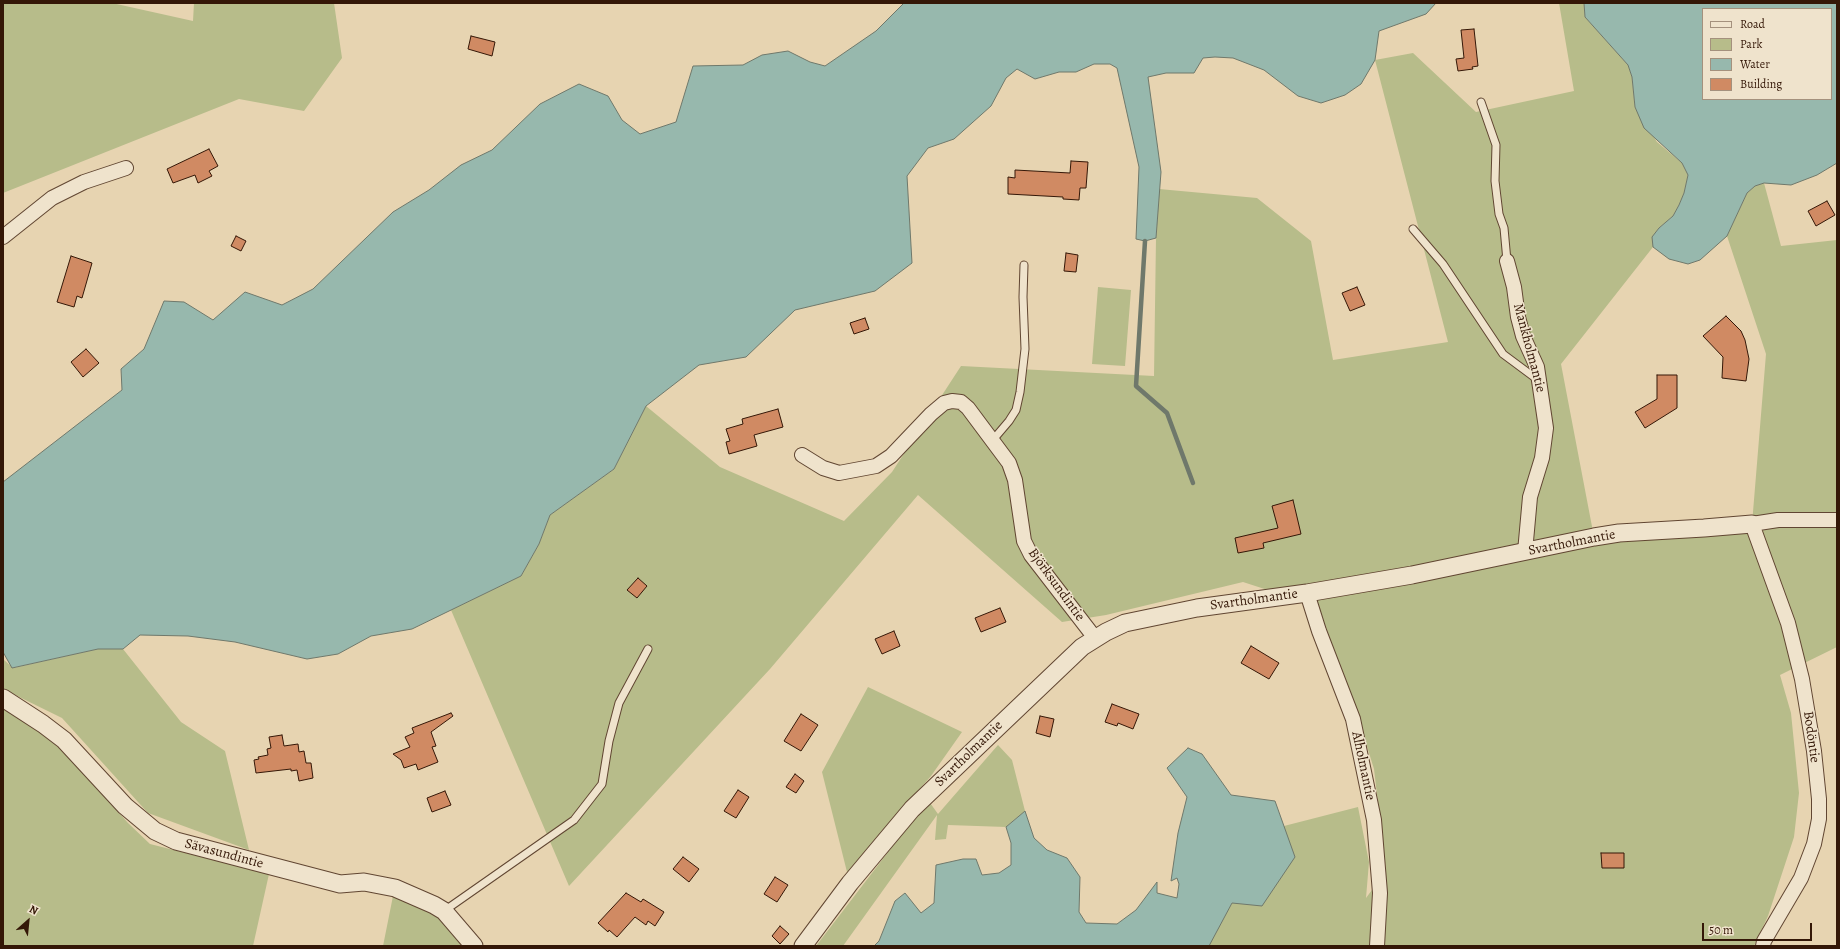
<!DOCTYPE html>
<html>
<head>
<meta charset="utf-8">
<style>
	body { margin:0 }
	#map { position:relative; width:1840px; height:949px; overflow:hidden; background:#e7d4b1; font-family:Alegreya,serif }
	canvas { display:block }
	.frame { position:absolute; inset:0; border:4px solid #341707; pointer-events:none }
	.legend { position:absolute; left:1702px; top:8px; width:130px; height:92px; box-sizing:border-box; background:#efe3cc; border:1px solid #a4917d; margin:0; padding:5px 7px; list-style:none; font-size:12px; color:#341707 }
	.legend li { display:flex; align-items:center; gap:8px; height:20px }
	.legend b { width:20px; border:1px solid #a4917d }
	.north { position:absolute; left:8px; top:901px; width:40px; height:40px; -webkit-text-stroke:3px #efe3cc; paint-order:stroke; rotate:27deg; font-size:11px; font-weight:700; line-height:16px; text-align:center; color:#341707 }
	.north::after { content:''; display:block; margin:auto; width:14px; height:18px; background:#341707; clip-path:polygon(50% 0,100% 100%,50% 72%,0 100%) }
	.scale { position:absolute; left:1702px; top:923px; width:110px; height:18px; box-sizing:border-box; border:2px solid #341707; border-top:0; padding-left:5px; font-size:12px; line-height:14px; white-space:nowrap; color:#341707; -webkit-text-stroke:3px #efe3cc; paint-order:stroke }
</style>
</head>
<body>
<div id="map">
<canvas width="1840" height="949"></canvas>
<div class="frame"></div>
<ul class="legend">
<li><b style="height:5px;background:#efe3cc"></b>Road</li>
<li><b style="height:11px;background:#b7bc8a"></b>Park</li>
<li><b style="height:11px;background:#97b8ad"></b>Water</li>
<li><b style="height:11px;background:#d08a63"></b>Building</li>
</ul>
<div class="north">N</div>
<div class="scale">50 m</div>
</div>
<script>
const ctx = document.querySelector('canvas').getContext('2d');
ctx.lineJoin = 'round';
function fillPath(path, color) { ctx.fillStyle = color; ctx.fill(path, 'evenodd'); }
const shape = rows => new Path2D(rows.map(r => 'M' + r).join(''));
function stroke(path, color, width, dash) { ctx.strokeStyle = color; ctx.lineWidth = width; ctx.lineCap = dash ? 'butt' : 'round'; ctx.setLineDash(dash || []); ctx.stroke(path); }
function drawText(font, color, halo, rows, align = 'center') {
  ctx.font = font + ' Alegreya,serif'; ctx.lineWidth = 3; ctx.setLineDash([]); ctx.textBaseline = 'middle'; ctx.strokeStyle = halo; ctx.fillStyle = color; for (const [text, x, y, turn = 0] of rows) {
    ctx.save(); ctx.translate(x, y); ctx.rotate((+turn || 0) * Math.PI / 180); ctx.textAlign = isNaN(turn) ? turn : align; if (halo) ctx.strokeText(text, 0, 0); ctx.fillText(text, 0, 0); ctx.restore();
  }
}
fillPath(shape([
	[3,3,112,3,193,21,194,3,334,3,342,58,304,111,239,99,3,193],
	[1559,3,1584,3,1585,17,1628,65,1632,77,1635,107,1657,142,1682,163,1688,175,1684,193,1679,205,1673,216,1659,228,1653,237,1653,247,1561,364,1594,537,1752,524,1766,354,1727,236,1747,193,1755,186,1764,183,1781,246,1837,240,1837,647,1780,675,1791,713,1799,793,1794,837,1768,916,1754,946,1157,946,1217,929,1232,903,1284,826,1358,807,1369,862,1366,898,1386,871,1374,769,1348,685,1317,606,1243,582,1106,615,1062,622,918,495,770,669,569,886,451,610,521,576,539,544,550,515,614,469,646,406,720,467,844,521,892,472,961,366,1154,376,1156,238,1159,189,1257,198,1311,241,1333,360,1448,342,1375,60,1413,53,1476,112,1574,91],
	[1098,287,1131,290,1125,366,1092,364],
	[98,649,123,649,181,722,225,751,249,850,148,813,62,718,3,689,3,659,13,668],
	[868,687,962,732,931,776,847,872,822,772],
	[3,707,55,740,128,823,150,844,269,874,253,946,3,946],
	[998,745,1012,760,1025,811,1006,827,948,825,946,839,935,840,937,815,843,946,816,946,928,800,938,814],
	[393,896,439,916,465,946,383,946]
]), '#b7bc8a');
const water = shape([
	[904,3,1436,3,1426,14,1379,31,1375,60,1361,84,1345,95,1321,103,1298,96,1264,70,1233,58,1215,57,1203,58,1194,73,1166,73,1148,77,1161,172,1156,238,1145,241,1136,239,1139,167,1117,68,1110,64,1094,64,1076,72,1059,72,1035,79,1017,69,1006,78,991,106,954,139,928,148,907,176,912,263,875,291,795,310,746,357,699,365,646,406,614,469,550,515,539,544,521,576,412,629,371,636,338,654,307,659,235,642,188,636,140,635,123,649,98,649,12,668,3,652,3,482,122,390,121,369,144,349,164,301,184,302,213,320,245,292,282,305,313,289,393,212,429,190,461,165,492,150,540,104,579,84,608,96,622,120,640,134,676,122,693,66,743,65,762,55,788,51,810,62,825,66,876,31,904,3],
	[1584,3,1837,3,1837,163,1817,175,1791,185,1764,183,1755,186,1747,193,1727,236,1700,260,1688,264,1669,259,1653,247,1652,237,1659,228,1673,216,1679,205,1684,193,1688,175,1682,163,1644,128,1635,107,1632,77,1628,65,1585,17,1584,3],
	[1703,9,1831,9,1831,99,1703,99,1703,9],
	[1188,748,1202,754,1231,795,1275,801,1295,857,1262,906,1232,903,1209,946,874,946,879,941,895,901,905,893,921,913,934,903,936,865,963,859,976,859,982,875,999,873,1011,865,1011,843,1006,827,1025,811,1034,838,1047,850,1067,858,1080,877,1079,912,1086,923,1117,924,1136,910,1157,882,1157,893,1177,898,1179,884,1177,878,1171,881,1178,833,1187,797,1167,768,1188,748]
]);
fillPath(water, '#97b8ad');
stroke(water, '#6f786b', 1);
stroke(shape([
	[1145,241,1136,386,1167,413,1193,483]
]), '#6f786b', 4.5);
const building = shape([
	[1474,29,1478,66,1472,67,1473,69,1458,71,1456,59,1464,58,1461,30,1474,29],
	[471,36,495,42,492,56,468,49,471,36],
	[209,149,218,166,209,171,212,176,198,183,195,175,173,183,167,169,209,149],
	[1071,161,1088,162,1086,188,1080,188,1079,200,1063,199,1063,197,1008,194,1008,177,1015,178,1015,170,1070,173,1071,161],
	[1827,201,1835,215,1816,226,1808,211,1827,201],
	[236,236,246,241,241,251,231,246,236,236],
	[1066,253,1078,255,1076,272,1064,271,1066,253],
	[71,256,92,263,82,298,77,296,74,307,57,302,71,256],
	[1357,287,1365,305,1350,311,1342,293,1357,287],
	[1726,316,1741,331,1745,340,1749,359,1746,381,1722,378,1723,357,1703,336,1726,316],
	[865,318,869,329,854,334,850,323,865,318],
	[86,349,99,363,83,377,71,362,86,349],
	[1657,375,1677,375,1677,408,1645,428,1635,412,1657,399,1657,375],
	[778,409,783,427,754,435,757,446,729,454,726,442,730,441,726,429,743,424,742,419,778,409],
	[1293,500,1301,534,1263,543,1264,548,1238,553,1235,538,1278,528,1272,506,1293,500],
	[638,578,647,586,637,598,627,590,638,578],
	[1000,608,1006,622,981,632,975,618,1000,608],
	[894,631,900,646,882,654,875,639,894,631],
	[1251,646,1279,663,1269,679,1241,663,1251,646],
	[1112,704,1139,714,1133,729,1118,723,1117,726,1105,722,1112,704],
	[451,713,453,716,431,732,436,746,432,747,438,762,418,770,416,764,404,768,401,760,393,754,410,747,405,737,414,733,412,728,451,713],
	[801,714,818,725,801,751,784,741,801,714],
	[1040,716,1054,719,1050,737,1036,733,1040,716],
	[282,735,284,746,298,744,299,752,304,751,306,763,311,763,313,778,299,781,297,770,291,771,291,769,256,773,254,760,259,759,258,757,268,755,267,749,271,748,269,737,282,735],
	[795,774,804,781,796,793,786,787,795,774],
	[738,790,749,797,736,818,724,811,738,790],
	[445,791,451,805,432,812,427,798,445,791],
	[1601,853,1624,853,1624,868,1602,868,1601,853],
	[683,857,699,869,689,882,673,869,683,857],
	[775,877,788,885,777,902,764,894,775,877],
	[626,893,641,902,643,899,664,912,655,926,648,921,646,925,635,917,617,937,609,930,608,932,598,923,626,893],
	[780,926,789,934,780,944,772,936,780,926]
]);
fillPath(building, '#d08a63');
stroke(building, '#341707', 1);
const service = shape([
	[1481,102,1496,145,1495,181,1499,214,1504,228,1507,261],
	[1413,229,1443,264,1503,354,1538,380],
	[992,441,1009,421,1016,410,1020,392,1025,349,1023,297,1024,265],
	[444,911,574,820,602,784,609,741,619,703,648,649]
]);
const minor = shape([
	[3,237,52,198,84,182,126,168],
	[1507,261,1514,287,1518,317,1523,336,1537,367,1546,428,1542,458,1530,497,1525,552],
	[802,455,823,468,839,473,876,466,891,456,931,414,944,403,952,401,961,402,968,408,1009,463,1015,480,1024,541,1031,555,1095,638],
	[1307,593,1319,631,1353,719,1374,820,1380,893,1377,946],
	[1763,946,1764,941,1801,878,1814,844,1819,819,1819,799,1814,751,1802,679,1788,623,1752,524,1778,520,1837,520]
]);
const tertiary = shape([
	[3,698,43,724,64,740,125,806,155,831,176,841,340,884,364,882,395,888,434,905,444,911,474,946],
	[803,946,850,883,912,809,1082,647,1106,632,1125,623,1197,608,1307,593,1412,575,1594,537,1619,533,1704,528,1752,524]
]);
stroke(service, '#614632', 9);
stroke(minor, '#614632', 16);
stroke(tertiary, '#614632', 19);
stroke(service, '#efe3cc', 7);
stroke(minor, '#efe3cc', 14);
stroke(tertiary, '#efe3cc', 17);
drawText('14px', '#341707', '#efe3cc', [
	["Mankholmantie",1529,348,75],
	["Svartholmantie",1572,543,-11],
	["Björksundintie",1056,585,54],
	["Svartholmantie",1254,600,-8],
	["Bodöntie",1811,737,82],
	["Svartholmantie",969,754,-44],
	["Alholmantie",1363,766,78],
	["Sävasundintie",224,854,15]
]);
</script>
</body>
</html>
